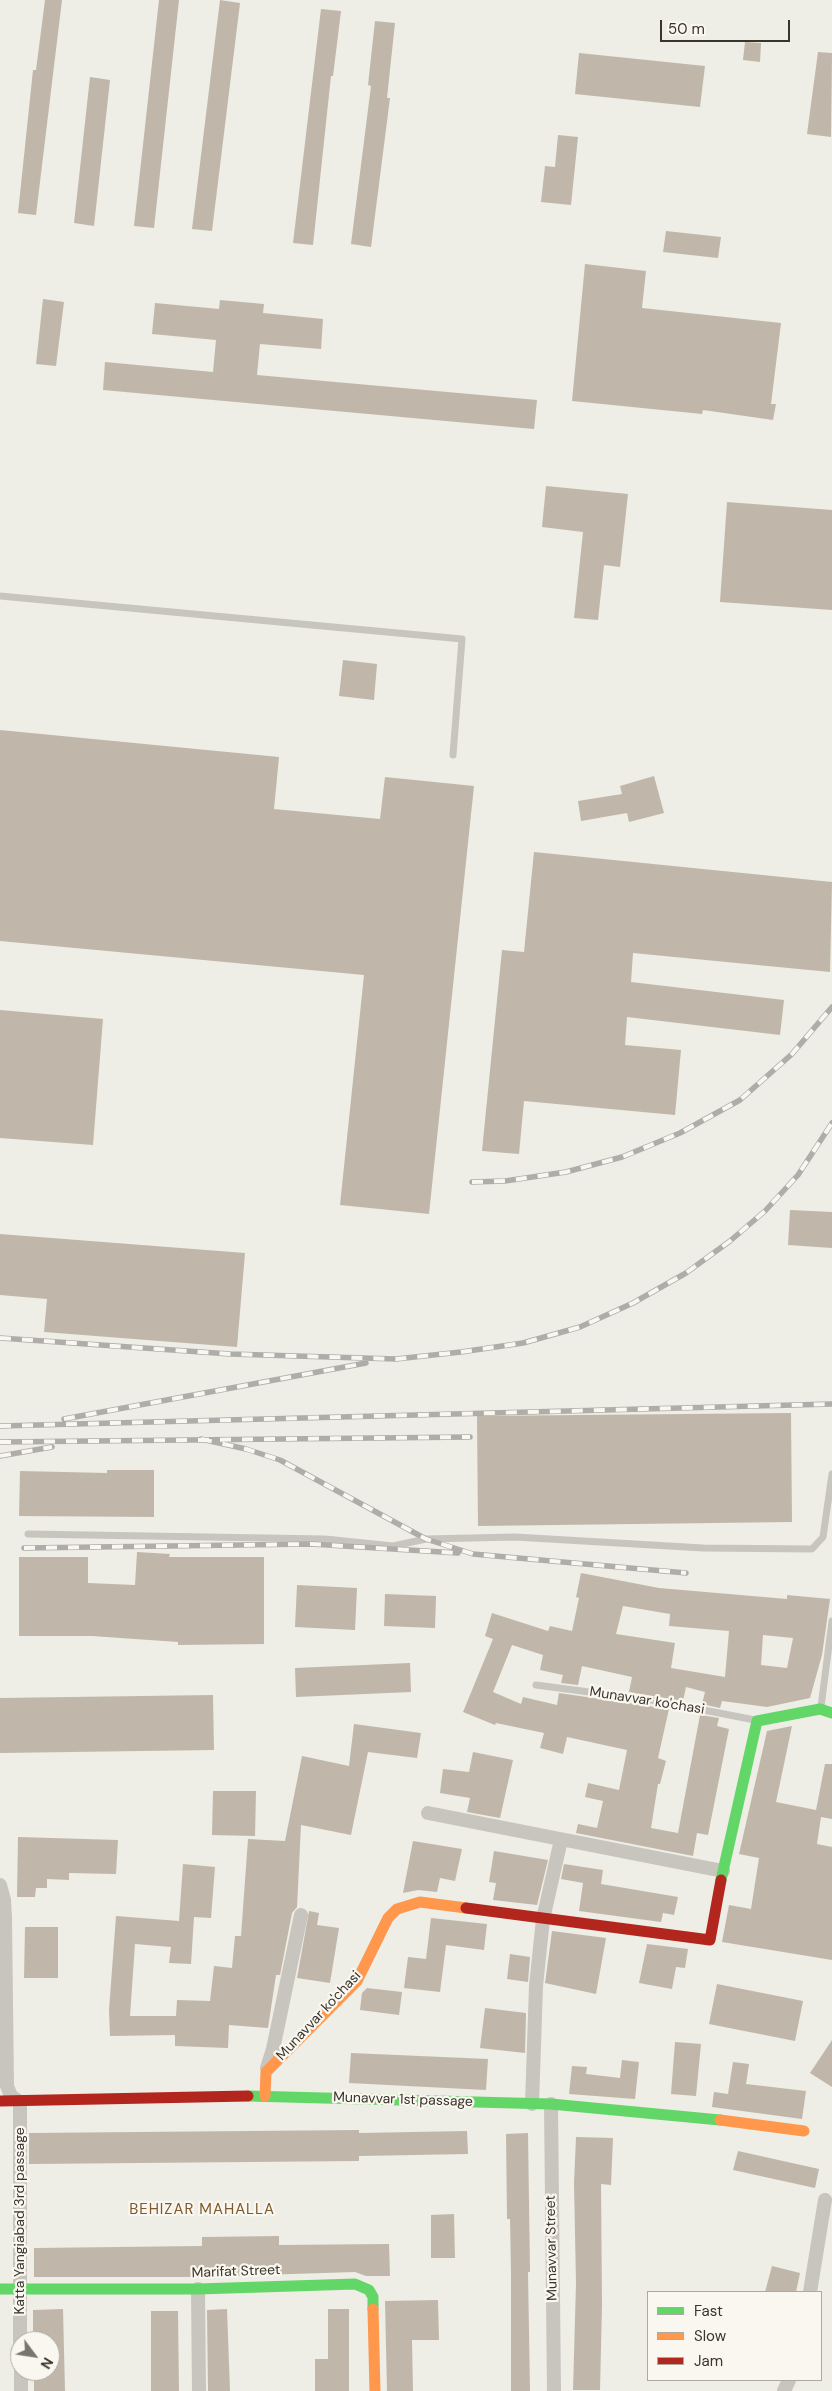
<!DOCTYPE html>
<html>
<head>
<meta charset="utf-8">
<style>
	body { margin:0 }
	#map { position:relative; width:832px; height:2391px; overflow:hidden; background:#eeede6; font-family:"DM Sans",sans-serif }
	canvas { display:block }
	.legend { position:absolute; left:647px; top:2291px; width:175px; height:90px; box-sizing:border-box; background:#f9f7ef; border:1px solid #aca9a1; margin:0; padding:6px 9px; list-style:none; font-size:15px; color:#39342c }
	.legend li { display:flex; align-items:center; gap:10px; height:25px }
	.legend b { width:25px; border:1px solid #aca9a1 }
	.north { position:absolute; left:10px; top:2331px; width:50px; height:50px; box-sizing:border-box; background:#f9f7ef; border:1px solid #aca9a1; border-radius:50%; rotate:121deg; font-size:14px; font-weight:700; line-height:20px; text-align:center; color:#39342c }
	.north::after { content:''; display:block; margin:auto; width:18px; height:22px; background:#78756d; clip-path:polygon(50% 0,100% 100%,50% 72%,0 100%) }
	.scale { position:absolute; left:660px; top:20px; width:130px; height:22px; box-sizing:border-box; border:2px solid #39342c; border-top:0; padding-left:6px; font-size:15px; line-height:18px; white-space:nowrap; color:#39342c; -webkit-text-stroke:4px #f9f7ef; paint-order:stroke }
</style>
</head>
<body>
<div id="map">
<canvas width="832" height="2391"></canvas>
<ul class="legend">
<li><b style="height:6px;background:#63d668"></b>Fast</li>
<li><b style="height:6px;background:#ff974d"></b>Slow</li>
<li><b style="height:6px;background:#b3261e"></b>Jam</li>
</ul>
<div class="north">N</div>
<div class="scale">50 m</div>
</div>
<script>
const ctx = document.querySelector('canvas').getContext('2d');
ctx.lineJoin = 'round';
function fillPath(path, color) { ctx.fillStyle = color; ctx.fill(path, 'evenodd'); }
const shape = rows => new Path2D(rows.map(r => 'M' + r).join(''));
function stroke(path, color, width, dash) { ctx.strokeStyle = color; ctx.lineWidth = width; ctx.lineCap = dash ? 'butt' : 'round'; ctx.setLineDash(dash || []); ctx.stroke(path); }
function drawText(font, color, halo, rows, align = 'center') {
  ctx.font = font + ' "DM Sans",sans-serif'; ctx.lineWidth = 4.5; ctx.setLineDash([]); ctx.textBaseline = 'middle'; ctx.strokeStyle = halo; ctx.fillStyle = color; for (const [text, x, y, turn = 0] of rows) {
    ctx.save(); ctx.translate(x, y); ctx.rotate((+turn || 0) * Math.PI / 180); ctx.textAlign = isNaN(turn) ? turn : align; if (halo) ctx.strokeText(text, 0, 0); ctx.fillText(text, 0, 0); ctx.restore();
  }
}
fillPath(shape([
	[45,0,62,0,36,215,18,213,33,70,36,70],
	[159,0,179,0,154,228,134,226],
	[220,0,240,3,212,231,192,229],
	[321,9,341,11,333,76,331,76,313,245,293,243],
	[375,21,395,23,387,98,390,98,371,247,351,244,371,86,368,85],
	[745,42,761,43,760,62,743,60],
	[818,52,832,53,831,137,807,134],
	[579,53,705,66,700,107,575,94],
	[90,77,110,80,94,226,74,223],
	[558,135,578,137,571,205,541,202,545,166,555,167],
	[666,231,721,237,718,258,663,252],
	[585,264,646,271,642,308,781,323,771,404,776,404,773,420,703,410,702,414,572,401],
	[43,299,64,302,56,366,36,364],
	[220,300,264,304,263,313,323,319,321,349,260,344,257,375,537,400,534,429,103,390,105,362,213,372,216,340,152,334,155,303,219,309],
	[546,486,628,494,620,567,604,565,598,620,574,618,583,532,542,527],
	[727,502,832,510,832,610,720,602],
	[343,660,377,664,374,700,339,696],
	[0,730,279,757,274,809,380,819,385,777,474,786,429,1214,340,1205,364,975,0,941],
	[654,776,664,813,629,822,627,813,581,821,578,801,622,794,620,786],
	[534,852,832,882,830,972,633,953,631,982,784,1000,780,1035,627,1017,625,1045,681,1050,675,1115,524,1101,519,1154,482,1151,502,950,524,952],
	[0,1010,103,1019,93,1145,0,1138],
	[790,1210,832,1212,832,1248,788,1245],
	[0,1234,245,1253,237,1347,44,1332,47,1299,0,1295],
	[791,1413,792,1522,478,1526,477,1416],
	[107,1470,154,1470,154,1517,19,1516,20,1471,107,1473],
	[137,1552,170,1554,169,1557,264,1557,264,1644,178,1645,178,1642,92,1636,19,1636,19,1557,88,1557,88,1583,135,1585],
	[581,1573,659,1588,787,1599,787,1595,830,1599,822,1655,810,1698,767,1707,722,1701,720,1708,702,1704,705,1692,686,1687,683,1701,629,1692,632,1677,582,1666,578,1685,561,1683,563,1675,540,1670,543,1655,512,1645,493,1692,521,1704,523,1697,557,1705,559,1693,669,1709,658,1758,666,1761,660,1784,658,1784,651,1828,678,1833,700,1715,719,1718,717,1726,729,1729,708,1835,697,1833,693,1856,576,1833,578,1824,597,1828,603,1801,585,1797,588,1783,619,1790,627,1750,567,1737,563,1754,540,1748,544,1733,496,1723,495,1725,463,1712,493,1639,485,1636,492,1613,548,1631,550,1626,572,1631,579,1598,576,1597],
	[623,1606,670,1614,669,1626,729,1631,725,1677,671,1668,675,1643,616,1634],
	[763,1635,793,1638,787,1668,761,1665],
	[297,1585,357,1588,355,1630,295,1627],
	[385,1594,436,1596,435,1628,384,1626],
	[410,1663,411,1692,296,1697,295,1668],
	[213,1695,214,1750,0,1753,0,1698],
	[354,1724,421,1733,417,1758,368,1752,351,1835,301,1825,297,1907,292,1913,280,1975,276,1975,268,2028,229,2025,228,2048,175,2046,175,2035,110,2036,109,2010,116,1916,179,1921,183,1864,215,1867,211,1918,194,1917,191,1964,169,1963,171,1947,135,1944,130,2016,176,2016,177,2000,210,2001,214,1966,232,1968,235,1936,241,1936,248,1839,285,1841,302,1756,349,1766],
	[792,1726,776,1802,816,1810,825,1764,832,1764,832,1819,821,1817,817,1844,832,1847,832,1960,722,1942,729,1905,751,1909,759,1858,739,1854,767,1731],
	[473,1752,513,1760,500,1818,467,1812,470,1798,440,1793,443,1769,469,1772],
	[213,1791,256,1791,255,1836,212,1835],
	[18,1837,118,1840,116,1874,69,1873,69,1880,47,1879,47,1888,36,1888,35,1897,17,1897],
	[413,1841,462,1849,455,1881,440,1878,437,1892,418,1890,403,1893],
	[494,1851,548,1860,537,1905,493,1900,496,1883,489,1882],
	[564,1864,603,1870,601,1884,678,1897,674,1915,663,1913,661,1922,579,1911,583,1883,561,1879],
	[309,1911,319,1913,317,1925,339,1928,330,1983,297,1978],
	[431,1918,487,1924,484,1950,446,1945,440,1992,404,1988,408,1957,426,1959],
	[25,1927,58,1927,58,1978,24,1978],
	[552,1931,606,1938,596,1994,545,1983],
	[647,1944,688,1949,685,1968,676,1967,672,1989,639,1983],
	[510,1954,530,1957,528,1982,507,1979],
	[717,1984,803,2001,795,2041,709,2024],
	[367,1988,402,1992,399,2015,360,2010,362,1993],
	[485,2008,526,2013,525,2053,480,2048],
	[832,2040,832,2087,810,2073],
	[675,2042,701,2044,696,2096,671,2094],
	[351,2053,488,2059,486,2090,349,2083],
	[622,2060,639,2062,635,2099,569,2094,572,2066,587,2067,586,2074,620,2078],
	[733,2062,749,2064,746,2084,806,2091,802,2119,712,2107,714,2092,728,2094],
	[359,2130,359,2133,467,2131,468,2154,359,2156,359,2161,29,2164,29,2133],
	[528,2133,530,2272,528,2272,530,2391,511,2391,511,2272,510,2219,507,2219,506,2134],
	[576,2137,613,2138,611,2185,601,2184,602,2305,600,2390,573,2390,576,2283,574,2183],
	[738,2151,819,2169,815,2188,733,2170],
	[454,2214,455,2258,431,2258,431,2215],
	[279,2236,279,2245,389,2244,390,2276,366,2276,355,2272,198,2277,34,2277,34,2248,202,2246,202,2237],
	[772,2266,800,2273,796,2292,765,2292],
	[438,2300,439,2340,412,2340,413,2391,387,2391,385,2301],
	[63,2309,65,2391,34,2391,34,2371,50,2371,50,2341,33,2341,33,2310],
	[227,2309,230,2391,208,2391,207,2310],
	[328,2309,349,2309,349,2391,315,2391,315,2359,328,2359],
	[151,2311,178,2311,179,2391,151,2391]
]), '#c0b7aa');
stroke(shape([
	[0,596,462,639,453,755],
	[28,1534,325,1539,393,1546,426,1539,515,1537,703,1548,812,1549,823,1537,832,1474],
	[536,1685,657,1701,755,1720],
	[821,1707,832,1621]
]), '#c8c5be', 7);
stroke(shape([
	[428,1813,723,1871],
	[0,1885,4,1900,5,1918,7,2086,11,2096,20,2102,20,2341],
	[267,2068,273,2049,301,1915],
	[532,2104,536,1986,543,1919,561,1840],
	[551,2104,554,2391],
	[198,2289,199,2391],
	[810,2292,825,2200],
	[21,2371,21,2391],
	[784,2391,789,2380]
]), '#c8c5be', 14);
stroke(shape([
	[721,1880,757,1721,820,1709,832,1713],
	[248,2096,551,2104,720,2120],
	[0,2289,198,2289,355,2284,369,2290,373,2297,373,2309]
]), '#63d668', 11);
stroke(shape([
	[265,2096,266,2072,357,1981,388,1918,397,1909,420,1902,466,1908],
	[720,2120,804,2131],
	[373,2309,375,2391]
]), '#ff974d', 11);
stroke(shape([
	[466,1908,710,1940,721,1880],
	[0,2101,248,2096]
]), '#b3261e', 11);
const rail = shape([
	[472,1182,505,1181,566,1172,622,1157,680,1133,740,1100,792,1054,832,1007],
	[0,1338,230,1354,396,1359,461,1352,523,1343,580,1327,633,1303,686,1273,730,1241,765,1211,798,1175,832,1123],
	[64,1419,366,1363],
	[0,1426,832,1404],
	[201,1439,246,1449,280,1460,426,1539,473,1554,686,1573],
	[0,1442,470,1437],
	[0,1456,52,1447],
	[24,1548,311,1544,458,1553]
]);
stroke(rail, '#afada9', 5.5);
stroke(rail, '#f9f7ef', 4, [11]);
drawText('14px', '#39342c', '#f9f7ef', [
	["Munavvar ko'chasi",647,1701,9],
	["Munavvar ko'chasi",319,2016,-47],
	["Munavvar 1st passage",403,2100,2],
	["Katta Yangiabad 3rd passage",20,2221,-90],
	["Munavvar Street",552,2248,-91],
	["Marifat Street",236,2272,-2]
]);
ctx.letterSpacing = '1px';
drawText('15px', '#7f592e', '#f9f7ef', [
	["BEHIZAR MAHALLA",202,2210]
]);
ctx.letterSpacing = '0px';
</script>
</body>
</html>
